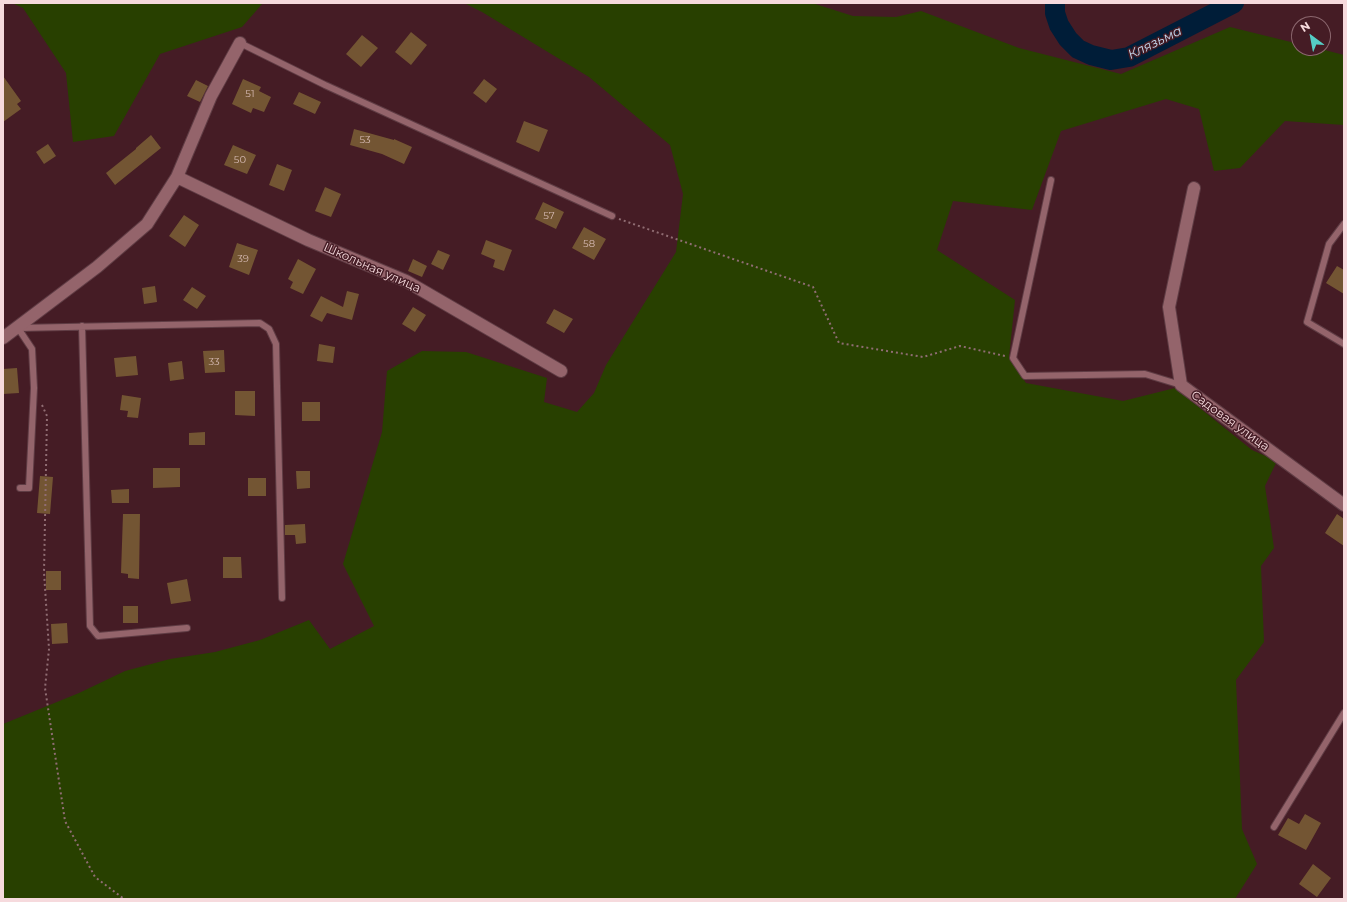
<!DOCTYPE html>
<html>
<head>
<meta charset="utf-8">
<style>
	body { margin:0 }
	#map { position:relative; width:1347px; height:902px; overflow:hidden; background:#451c25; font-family:Montserrat,sans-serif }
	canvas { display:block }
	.frame { position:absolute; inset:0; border:4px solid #f6dadd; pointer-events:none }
	.north { position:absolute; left:1291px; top:16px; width:40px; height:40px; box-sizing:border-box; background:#451c25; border:1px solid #8c686f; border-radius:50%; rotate:328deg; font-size:11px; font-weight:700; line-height:16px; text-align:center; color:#f6dadd }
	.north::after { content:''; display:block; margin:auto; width:14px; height:18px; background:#55cec6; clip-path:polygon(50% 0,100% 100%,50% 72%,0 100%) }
</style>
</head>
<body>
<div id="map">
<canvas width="1347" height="902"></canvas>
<div class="frame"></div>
<div class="north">N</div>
</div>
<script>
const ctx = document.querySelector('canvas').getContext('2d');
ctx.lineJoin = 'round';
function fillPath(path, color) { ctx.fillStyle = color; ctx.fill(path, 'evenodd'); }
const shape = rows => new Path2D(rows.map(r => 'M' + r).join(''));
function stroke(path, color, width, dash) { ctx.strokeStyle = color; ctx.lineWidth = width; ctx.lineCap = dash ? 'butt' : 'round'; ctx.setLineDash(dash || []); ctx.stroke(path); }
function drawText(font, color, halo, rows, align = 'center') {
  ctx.font = font + ' Montserrat,sans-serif'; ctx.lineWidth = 3; ctx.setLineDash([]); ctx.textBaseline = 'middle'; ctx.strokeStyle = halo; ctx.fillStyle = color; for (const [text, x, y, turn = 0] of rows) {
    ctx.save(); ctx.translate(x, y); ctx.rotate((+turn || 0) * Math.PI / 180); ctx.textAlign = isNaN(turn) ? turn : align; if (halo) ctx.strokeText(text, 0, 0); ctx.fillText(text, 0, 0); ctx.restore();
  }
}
fillPath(shape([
	[12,3,263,3,242,27,160,54,114,136,73,142,66,73,23,8],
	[464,3,812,3,853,16,896,17,921,11,1019,48,1121,74,1230,27,1299,44,1299,48,1317,48,1344,55,1344,125,1285,121,1240,168,1214,171,1199,109,1166,99,1061,131,1032,210,953,201,937,250,1015,300,1009,357,1026,383,1123,401,1175,388,1252,450,1277,461,1265,486,1274,548,1261,566,1264,642,1236,680,1242,829,1257,864,1235,899,3,899,3,724,79,693,125,671,170,659,215,652,260,640,309,620,330,649,374,626,343,564,382,432,387,371,422,351,466,352,547,378,544,402,577,412,594,393,606,365,676,252,683,194,670,145,589,77,482,12]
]), '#284000');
stroke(shape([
	[1055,3,1055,13,1059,25,1068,39,1078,49,1091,55,1111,60,1129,57,1234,3]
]), '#001d38', 20);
fillPath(shape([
	[411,32,427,45,411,65,395,52],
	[362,35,378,48,361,67,346,54],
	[3,76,21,101,17,104,21,109,3,122],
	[243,79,261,87,259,91,271,97,264,112,253,108,251,113,232,104],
	[484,79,497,89,486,103,473,93],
	[196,80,208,86,200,102,187,96],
	[299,92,321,102,315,114,293,104],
	[524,121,548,130,539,152,516,142],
	[354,129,394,140,394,139,412,147,404,164,382,154,350,145],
	[151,135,161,148,115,185,106,173,136,149,136,148],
	[48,144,56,156,44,164,36,152],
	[233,145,256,155,247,174,224,165],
	[277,164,292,170,284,191,269,185],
	[325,187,341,194,331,217,315,211],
	[543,202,564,212,556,229,535,219],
	[184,215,199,225,185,247,169,236],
	[584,227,606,239,594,260,572,248],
	[486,240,512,250,504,271,493,267,495,260,481,254],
	[237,243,258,250,249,275,229,267],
	[438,250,450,255,443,270,431,264],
	[298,259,316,269,303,294,290,288,293,282,288,279],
	[413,259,427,266,422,277,408,271],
	[1337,266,1344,270,1344,294,1326,283],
	[155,286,157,302,144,304,142,288],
	[192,287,206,296,197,309,183,300],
	[347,291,359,294,352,320,327,313,322,322,310,316,321,296,343,307],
	[413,307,426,315,415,332,402,324],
	[554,309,573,319,564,333,546,323],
	[319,344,335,347,333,363,317,361],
	[224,350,225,372,205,373,203,351],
	[136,356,138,375,116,377,114,358],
	[182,361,184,379,170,381,168,363],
	[17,368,19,393,3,394,3,369],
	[235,391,255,391,255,416,235,415],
	[122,395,141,398,138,418,127,417,128,411,120,410],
	[302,402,320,402,320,421,302,421],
	[205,432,205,445,189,445,189,433],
	[153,468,180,468,180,487,153,488],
	[296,471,310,471,310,488,297,489],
	[40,476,53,477,50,514,37,513],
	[248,478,266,478,266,496,248,496],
	[129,489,129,503,112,503,111,490],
	[123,514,140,514,139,579,128,578,128,574,121,573],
	[1337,514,1344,519,1344,546,1325,533],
	[305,524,306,543,296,544,295,535,285,535,285,525],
	[223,557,241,557,242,578,223,578],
	[46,571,61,571,61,590,46,590],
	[187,579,191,601,171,604,167,583],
	[123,606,138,606,138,623,123,623],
	[67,623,68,643,52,644,51,624],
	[1305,814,1321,823,1306,850,1278,835,1288,818,1299,824],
	[1313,864,1331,878,1317,897,1299,884]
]), '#735533');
const lane = shape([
	[240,43,325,85,612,216],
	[1051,180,1013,358,1025,376,1145,374,1181,385],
	[1344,224,1329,244,1307,322,1344,344],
	[82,326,90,626,98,636,187,628],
	[20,488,29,488,34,388,32,349,18,328,260,323,269,329,276,344,282,598],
	[1274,827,1344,713]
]);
const street = shape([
	[177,177,308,240,406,281,561,371],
	[1194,188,1169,307,1181,385,1344,505],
	[3,338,97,267,147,224,177,177,211,96,240,43]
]);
stroke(lane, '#5f3c44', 8);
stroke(street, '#5f3c44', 14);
stroke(shape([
	[619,219,813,287,839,343,923,357,960,346,1005,356],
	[42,405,47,416,44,572,49,649,45,688,65,821,95,877,124,899]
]), '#906d73', 2, [2, 3]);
stroke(lane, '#94646b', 6);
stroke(street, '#94646b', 12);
drawText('10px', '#d5b9b2', null, [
	["51",250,94],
	["53",365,140],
	["50",240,160],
	["57",549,216],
	["58",589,244],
	["39",243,259],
	["33",214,362]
]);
drawText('12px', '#f6dadd', '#451c25', [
	["Школьная улица",372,268,24],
	["Садовая улица",1230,421,36]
]);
drawText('italic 13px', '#c6dbf1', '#451c25', [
	["Клязьма",1155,43,-26]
]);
</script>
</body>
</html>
